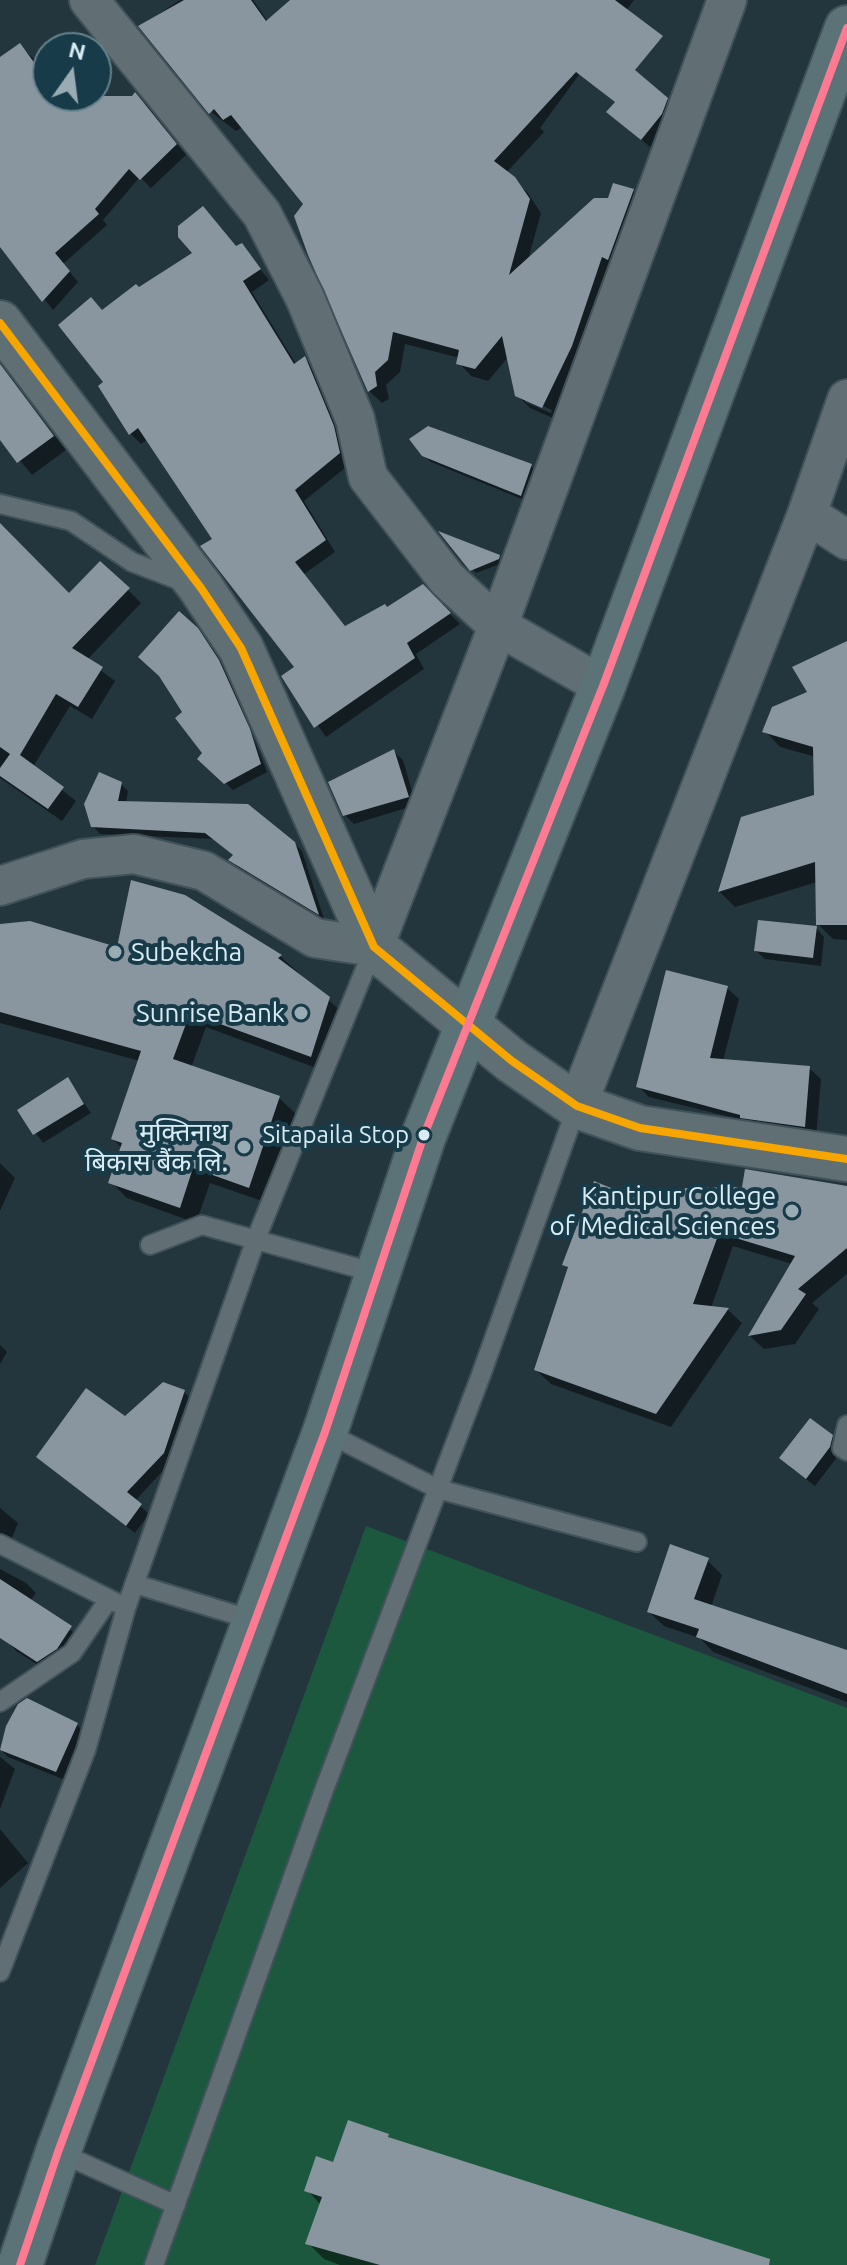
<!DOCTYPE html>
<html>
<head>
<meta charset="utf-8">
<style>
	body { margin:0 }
	#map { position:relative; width:847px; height:2265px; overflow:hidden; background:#23363e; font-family:Ubuntu,sans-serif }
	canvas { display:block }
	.north { position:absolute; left:32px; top:32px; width:80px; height:80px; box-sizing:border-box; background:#183b49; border:2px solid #65828d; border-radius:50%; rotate:14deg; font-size:22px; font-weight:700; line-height:32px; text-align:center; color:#d9ecf4 }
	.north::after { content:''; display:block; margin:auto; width:28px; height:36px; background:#99acb4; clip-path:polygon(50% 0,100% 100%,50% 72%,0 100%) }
</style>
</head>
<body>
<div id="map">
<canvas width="847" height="2265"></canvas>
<div class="north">N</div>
</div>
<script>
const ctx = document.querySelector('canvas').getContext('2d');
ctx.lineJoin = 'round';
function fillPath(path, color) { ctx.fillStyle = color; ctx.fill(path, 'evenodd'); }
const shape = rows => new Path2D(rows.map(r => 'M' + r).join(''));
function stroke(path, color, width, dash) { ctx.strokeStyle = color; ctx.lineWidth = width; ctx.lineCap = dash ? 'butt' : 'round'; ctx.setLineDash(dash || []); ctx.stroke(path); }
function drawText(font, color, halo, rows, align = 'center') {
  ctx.font = font + ' Ubuntu,"Noto Sans Devanagari",sans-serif'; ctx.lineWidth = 8; ctx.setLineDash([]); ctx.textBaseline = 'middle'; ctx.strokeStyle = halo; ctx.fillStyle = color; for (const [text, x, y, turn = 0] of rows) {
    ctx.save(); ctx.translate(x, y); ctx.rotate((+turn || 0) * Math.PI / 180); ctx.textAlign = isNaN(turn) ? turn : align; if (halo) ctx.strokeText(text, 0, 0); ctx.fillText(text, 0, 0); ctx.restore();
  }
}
fillPath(shape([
	[366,1526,847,1708,847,2265,95,2265]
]), '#1c583d');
fillPath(shape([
	[180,0,253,0,330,111,309,0,634,0,540,128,544,132,506,173,527,192,541,213,528,260,609,200,614,186,633,191,646,203,555,419,530,408,517,395,509,356,488,381,471,376,459,363,460,358,405,344,400,372,386,385,389,399,382,403,369,391,305,204,243,127,236,131,211,112,141,26],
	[525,398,552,410,551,413,525,402],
	[20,45,48,74,48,96,145,104,186,155,151,188,140,177,103,220,107,225,63,264,78,282,53,310,0,243,0,59],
	[600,89,666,99,675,108,670,123,650,147,618,120,616,103],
	[241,245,269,280,252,292,296,364,305,359,315,369,344,438,350,464,304,501,335,552,304,574,346,627,388,609,422,586,460,624,416,654,424,669,326,737,283,676,296,667,148,439,141,444,130,433,106,383,103,312,139,289],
	[3,371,66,450,32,475,0,436],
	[428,429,531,466,537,472,527,501,431,462,424,455],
	[0,525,69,596,101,563,141,603,87,660,115,681,92,719,70,706,33,767,76,801,62,821,0,778],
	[499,557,503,563,476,573,472,569],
	[180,614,205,638,226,670,267,772,233,790,200,759,205,753,185,712],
	[847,643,847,940,833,939,818,924,817,882,735,907,720,892,742,819,816,796,816,757,780,747,765,731,810,693],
	[394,752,403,760,416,805,354,824,345,815],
	[121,784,128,791,126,803,294,843,302,851,324,919,238,867,231,860,235,856,214,839,100,834,93,826],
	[184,897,280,956,345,1015,327,1072,206,1027,191,1068,279,1098,296,1114,265,1202,210,1183,196,1223,127,1198,111,1182,122,1148,113,1139,140,1061,0,1023,0,926,119,950],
	[816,928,824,937,821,966,765,959,756,951],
	[727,988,739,999,723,1061,809,1068,821,1079,816,1138,649,1097,638,1086],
	[68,1080,91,1113,43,1143,19,1110],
	[0,1163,15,1178,0,1211],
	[847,1189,847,1274,812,1303,819,1309,795,1344,764,1349,750,1336,792,1264,733,1246,711,1308,728,1310,742,1323,671,1427,551,1384,536,1370,569,1269,565,1265,650,1206],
	[0,1345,7,1352,0,1364],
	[184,1392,192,1400,170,1463,135,1501,149,1514,135,1533,47,1465,126,1419],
	[831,1436,840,1445,838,1456,815,1486,790,1467],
	[0,1508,18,1523,10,1543,0,1550],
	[707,1560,722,1575,711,1607,847,1653,847,1702,713,1652,700,1638,664,1626,649,1612],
	[0,1569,26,1583,36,1593,30,1601,81,1638,49,1672,16,1651,0,1632],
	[20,1706,76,1724,85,1733,65,1780,8,1757,0,1749],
	[0,1757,15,1769,0,1809],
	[0,1829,28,1863,0,1888],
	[388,2136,393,2141,759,2265,340,2265,324,2259,308,2243,321,2205,307,2190,334,2165]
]), '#0007');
fillPath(shape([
	[184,0,251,0,266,21,290,0,615,0,663,36,635,70,668,98,662,114,641,140,606,112,615,102,576,72,494,161,515,177,530,199,509,275,594,198,608,198,613,183,634,189,608,260,602,257,572,346,542,408,515,396,502,336,475,369,456,364,459,350,393,332,388,360,375,372,377,386,368,392,308,255,294,216,303,204,231,115,223,120,214,109,209,114,138,26],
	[20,43,38,68,48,61,48,96,132,96,135,92,177,144,140,180,129,169,95,209,99,214,55,253,70,271,42,302,0,247,0,57],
	[203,206,236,246,242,243,261,269,243,281,294,364,305,356,334,426,340,453,295,490,326,540,295,562,345,626,385,604,387,607,423,584,451,613,407,643,415,658,314,728,281,676,294,667,200,546,212,539,138,428,129,435,98,386,103,382,58,325,91,297,102,310,136,284,139,287,192,253,178,237,178,226],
	[0,364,54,436,17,463,0,440],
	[428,426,532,464,521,496,422,456,409,439],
	[0,523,69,593,100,561,130,588,72,648,103,667,78,707,56,694,20,755,64,787,48,809,0,776,0,768,10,754,0,747],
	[438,531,500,555,499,559,470,571],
	[179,611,198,628,219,660,250,729,261,764,224,784,197,759,202,753,175,718,182,712,159,676,138,657],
	[847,641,847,925,816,925,815,862,718,892,741,817,814,795,813,747,762,732,772,707,807,692,792,667],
	[394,749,409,797,343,816,328,782],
	[99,772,122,782,118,801,248,804,295,842,319,915,228,860,233,855,205,833,91,827,84,804],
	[131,880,185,895,282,955,278,958,330,997,311,1057,190,1013,173,1059,280,1096,249,1188,193,1168,180,1208,108,1183,122,1143,111,1139,141,1051,0,1012,0,924,30,921,117,947],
	[758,920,817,926,813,958,754,951],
	[666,970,728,986,710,1058,810,1066,805,1127,740,1118,740,1115,636,1087],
	[68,1077,84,1104,33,1135,17,1110],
	[745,1169,847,1186,847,1248,798,1289,806,1294,781,1330,748,1336,795,1256,719,1233,693,1304,729,1308,656,1414,534,1370,568,1267,562,1265,594,1181,650,1204,686,1188,742,1187],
	[163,1382,185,1390,164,1453,127,1492,142,1504,126,1526,36,1457,86,1388,125,1416],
	[810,1418,833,1435,830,1447,806,1479,779,1458],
	[670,1544,709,1558,694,1599,847,1650,847,1694,696,1637,699,1629,647,1612],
	[0,1579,72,1626,57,1649,37,1662,0,1638],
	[27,1698,78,1723,56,1772,0,1750,6,1726,18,1704],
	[348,2120,389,2134,388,2137,770,2259,769,2265,380,2265,305,2244,322,2197,304,2191,316,2156,333,2162]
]), '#8a969f');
const lane = shape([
	[0,504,71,521,132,562,184,582],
	[150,1245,202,1225,376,1273],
	[847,1425,842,1448,847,1451],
	[325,1432,438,1489,637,1542],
	[0,1544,117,1603],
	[135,1584,256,1621],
	[0,1702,72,1653,109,1599],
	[0,1972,86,1750,126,1608,256,1239,374,947],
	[58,2152,176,2205],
	[154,2265,324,1790,481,1375,577,1106]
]);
const street = shape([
	[89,0,262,214,305,298,355,419,368,477,447,579,498,626,603,686],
	[807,514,847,540],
	[0,886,83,859,134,854,204,871,315,938,374,947,498,626,727,0],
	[577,1106,807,514,847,399]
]);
const secondary = shape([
	[0,323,201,588,241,648,374,947,512,1061,577,1106,640,1128,847,1159]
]);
const highway = shape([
	[20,2265,58,2152,325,1432,424,1135,603,686,847,28]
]);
stroke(lane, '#42525a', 22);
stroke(street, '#42525a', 42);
stroke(secondary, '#42525a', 48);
stroke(highway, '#42525a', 48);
stroke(lane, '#616e74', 18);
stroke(street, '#616e74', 38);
stroke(secondary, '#5f6f74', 44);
stroke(highway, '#5b7276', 44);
stroke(shape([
	[0,323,201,588,241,648,374,947,512,1061,577,1106,640,1128,847,1159]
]), '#f7a600', 8);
stroke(shape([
	[20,2265,58,2152,325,1432,424,1135,603,686,847,28]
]), '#fe7a93', 8);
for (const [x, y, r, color] of [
	[115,952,8,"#99acb4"],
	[301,1013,8,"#99acb4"],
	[424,1135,7,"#d9ecf4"],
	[244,1147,8,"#99acb4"],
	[792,1211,8,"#99acb4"]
]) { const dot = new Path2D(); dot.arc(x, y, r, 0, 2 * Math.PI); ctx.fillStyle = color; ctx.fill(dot); stroke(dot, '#183b49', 3); }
drawText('24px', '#d9ecf4', '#183b49', [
	["Sitapaila Stop",409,1135]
], 'right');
drawText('26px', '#d9ecf4', '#183b49', [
	["Subekcha",131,952,"left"],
	["Sunrise Bank",285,1013],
	["मुक्तिनाथ",228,1132],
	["बिकास बैंक लि.",228,1162],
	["Kantipur College",776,1196],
	["of Medical Sciences",776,1226]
], 'right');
</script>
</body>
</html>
